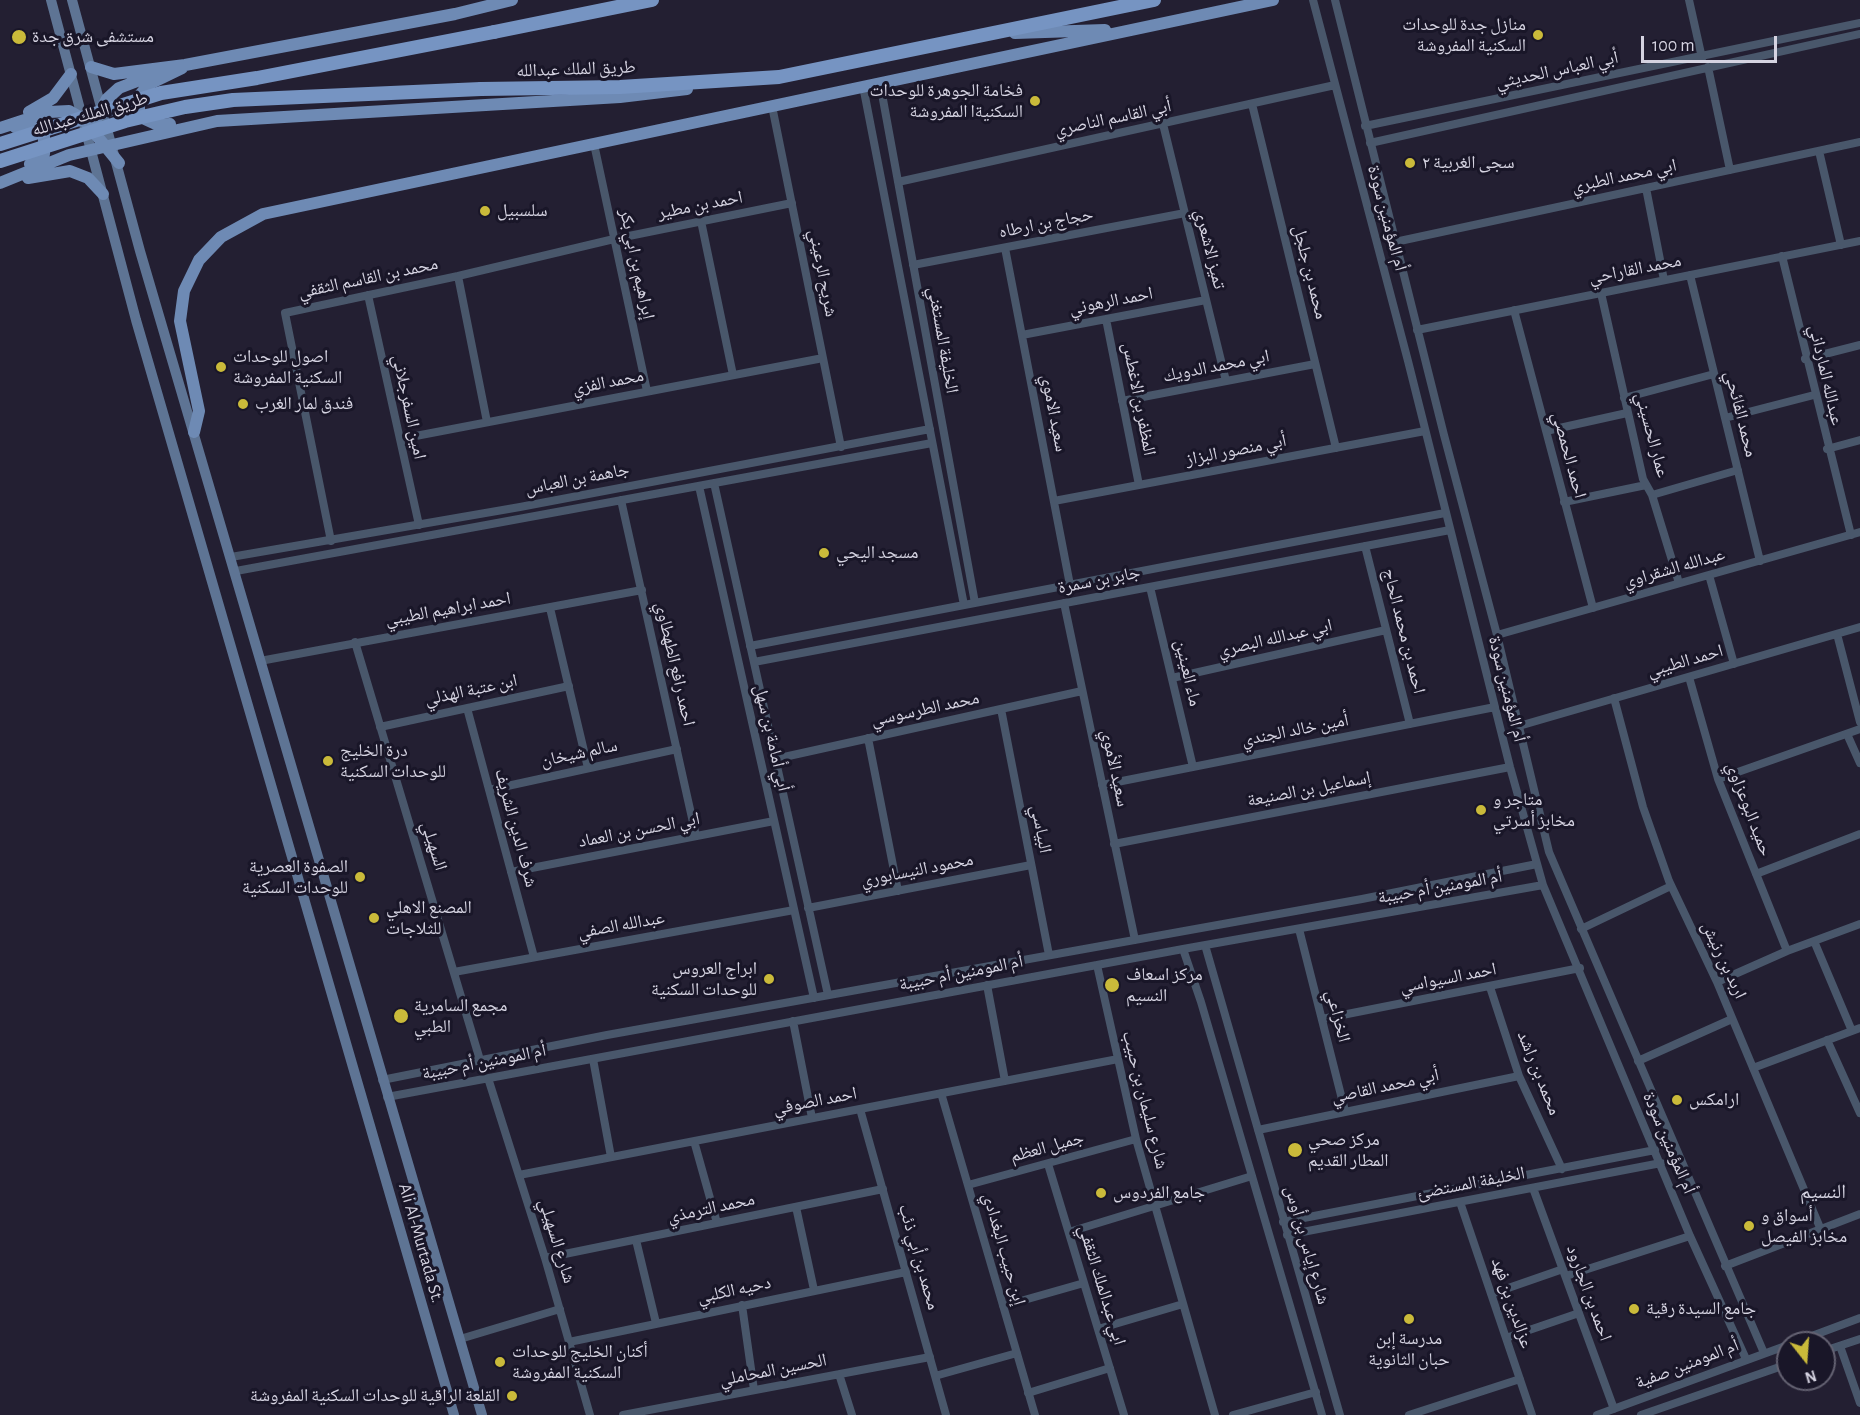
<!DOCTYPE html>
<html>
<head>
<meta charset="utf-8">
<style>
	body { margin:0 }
	#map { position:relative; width:1860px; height:1415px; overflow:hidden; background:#231f32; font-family:"Alegreya Sans",sans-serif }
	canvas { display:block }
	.north { position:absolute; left:1776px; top:1331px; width:60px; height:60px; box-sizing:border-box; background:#191628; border:2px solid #646272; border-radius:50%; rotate:163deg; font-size:16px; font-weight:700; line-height:24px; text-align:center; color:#d5d3e1 }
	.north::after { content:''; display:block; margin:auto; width:21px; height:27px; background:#caba3a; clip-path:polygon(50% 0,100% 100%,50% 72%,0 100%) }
	.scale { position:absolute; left:1641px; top:36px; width:136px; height:27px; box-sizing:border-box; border:3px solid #d5d3e1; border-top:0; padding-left:8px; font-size:18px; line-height:21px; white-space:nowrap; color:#d5d3e1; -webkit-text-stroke:4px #191628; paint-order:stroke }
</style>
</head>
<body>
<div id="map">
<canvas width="1860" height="1415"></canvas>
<div class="north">N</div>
<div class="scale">100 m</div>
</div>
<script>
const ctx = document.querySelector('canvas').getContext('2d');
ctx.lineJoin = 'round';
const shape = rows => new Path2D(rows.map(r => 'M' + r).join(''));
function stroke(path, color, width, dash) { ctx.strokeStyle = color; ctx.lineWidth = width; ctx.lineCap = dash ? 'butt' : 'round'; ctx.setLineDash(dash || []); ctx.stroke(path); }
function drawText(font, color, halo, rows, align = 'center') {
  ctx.font = font + ' "Alegreya Sans","Noto Naskh Arabic",sans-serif'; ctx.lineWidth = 6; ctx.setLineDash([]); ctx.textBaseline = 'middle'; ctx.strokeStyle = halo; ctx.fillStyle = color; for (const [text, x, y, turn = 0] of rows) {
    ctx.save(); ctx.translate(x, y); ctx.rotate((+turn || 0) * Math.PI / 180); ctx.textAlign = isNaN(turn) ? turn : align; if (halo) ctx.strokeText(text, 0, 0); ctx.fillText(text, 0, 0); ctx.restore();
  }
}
stroke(shape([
	[1313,0,1408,361,1510,767,1543,885,1690,1236,1746,1359],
	[1335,0,1444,435,1497,635,1549,852,1764,1353],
	[1689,0,1702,58],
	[1708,67,1730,170],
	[880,83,975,603],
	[863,86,964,605],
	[1252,104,1336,448],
	[772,106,841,447],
	[1163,124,1226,381],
	[1365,126,1860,23],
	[1370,143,1860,34],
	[594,144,647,391],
	[1819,151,1841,245],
	[898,182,1335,85],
	[1646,188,1664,280],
	[701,221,733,375],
	[1395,242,1860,142],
	[1005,248,1070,585],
	[1782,256,1851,535],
	[913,265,1185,213],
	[1690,275,1760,561],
	[458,276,487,422],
	[1601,293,1643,479,1652,495,1679,583],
	[368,295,419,525],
	[1514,310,1593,608],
	[1106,319,1139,485],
	[1417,330,1860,241],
	[1022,335,1206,300],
	[1805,359,1860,345],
	[1624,398,1714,374],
	[1122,401,1315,364],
	[1725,418,1814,395],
	[1546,431,1627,413],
	[400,439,823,358],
	[1827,449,1860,440],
	[714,483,828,995],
	[699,486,814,998],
	[1652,495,1738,470],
	[621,500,696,836],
	[1054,501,1425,431],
	[1564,502,1646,485],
	[331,541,285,313,458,276,614,239,792,203],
	[1365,546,1410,724],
	[231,557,520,507,930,429],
	[236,571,932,443],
	[1709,575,1734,664],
	[1150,587,1193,767],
	[1064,603,1135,940],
	[550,608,588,768],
	[1837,634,1860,722],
	[1497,635,1860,532],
	[355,642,480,1060],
	[750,646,1445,513],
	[260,661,642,590],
	[754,662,1450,530],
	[1689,677,1718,779,1787,951],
	[1172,678,1386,630],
	[1614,698,1643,807,1669,881,1717,982,1821,1230],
	[467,708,534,957],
	[1001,709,1049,955],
	[1519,726,1860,627],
	[380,727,569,686],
	[1847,734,1860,763],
	[868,738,898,891],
	[775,759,1082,691],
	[1718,779,1860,729],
	[1102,785,1495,707],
	[489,790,677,749],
	[1114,844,1510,767],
	[511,872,774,821],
	[1756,874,1860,834],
	[808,908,1031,865],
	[1299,929,1345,1111],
	[1581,929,1671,886],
	[1814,941,1852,1031],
	[1205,945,1340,1415],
	[1183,949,1201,1002,1322,1415],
	[1097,965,1136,1139,1215,1415],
	[454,972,794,910],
	[1717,982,1787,951,1860,924],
	[987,985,1005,1081],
	[1490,987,1519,1076,1562,1169],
	[1322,1019,1580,968],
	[793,1021,812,1118],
	[1827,1040,1860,1113],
	[593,1059,611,1157],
	[1638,1061,1732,1019],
	[1753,1068,1860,1028],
	[488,1078,545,1258,590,1415],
	[382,1080,607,1035,1362,899,1537,864],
	[941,1093,1035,1415],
	[387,1097,1183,949,1543,885],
	[860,1109,946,1415],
	[1258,1130,1519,1076],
	[694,1141,717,1223],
	[1048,1164,1124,1415],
	[519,1175,1118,1059],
	[968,1185,1136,1139],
	[1533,1188,1614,1409],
	[1460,1202,1532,1415],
	[796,1207,814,1290],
	[1283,1222,1655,1150],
	[1069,1232,1252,1176],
	[1287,1235,1661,1163],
	[636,1240,656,1323],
	[545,1258,883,1189],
	[1725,1266,1860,1214],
	[1566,1276,1690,1236],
	[1491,1294,1563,1269],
	[742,1305,754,1390],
	[1003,1306,1084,1283],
	[1098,1329,1183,1304],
	[1506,1338,1579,1313],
	[460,1339,560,1309],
	[569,1342,906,1272],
	[1793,1343,1860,1318],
	[1840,1346,1860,1403],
	[1824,1351,1860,1339],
	[839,1374,852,1415],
	[935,1376,1017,1353],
	[1028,1393,1110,1368],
	[623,1415,930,1357],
	[1233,1415,1316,1392],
	[1409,1415,1520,1379],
	[1597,1415,1788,1345],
	[1641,1415,1788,1364]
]), '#49576b', 8);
stroke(shape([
	[51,0,136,320,454,1415],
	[72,0,140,251,482,1415]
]), '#5e7494', 10);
stroke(shape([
	[1015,33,1105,30],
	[91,67,114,74,185,65,455,14,512,0],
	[29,112,53,98,71,74],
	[96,119,107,99,119,88,153,75],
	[170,124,158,125,145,119,139,111,139,96,149,84,182,68],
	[15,127,31,126,44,136,44,154,39,161,30,164],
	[0,128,49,112,69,111,83,119,119,163],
	[28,178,70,171,88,178,103,194],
	[0,183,69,155,217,121,620,97,687,89],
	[194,432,199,411,180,321,184,291,199,260,221,237,263,214,1273,0]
]), '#6e8ab4', 12);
stroke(shape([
	[494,32,652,0],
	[481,89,620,87,779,77,1154,0]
]), '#7694c2', 14);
stroke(shape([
	[0,144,161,93,257,78,494,32],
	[0,161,125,121,185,107,233,100,481,89]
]), '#7694c2', 14);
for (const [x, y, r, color] of [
	[1538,35,6,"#caba3a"],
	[19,37,8,"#caba3a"],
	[1035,101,6,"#caba3a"],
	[1410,163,6,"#caba3a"],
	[485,211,6,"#caba3a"],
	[221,367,6,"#caba3a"],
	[243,404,6,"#caba3a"],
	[824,553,6,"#caba3a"],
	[328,761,6,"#caba3a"],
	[1481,810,6,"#caba3a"],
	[360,877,6,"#caba3a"],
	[374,918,6,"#caba3a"],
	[769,979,6,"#caba3a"],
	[1112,985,8,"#caba3a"],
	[401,1016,8,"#caba3a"],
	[1677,1100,6,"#caba3a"],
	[1295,1150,8,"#caba3a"],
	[1101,1193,6,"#caba3a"],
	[1749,1226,6,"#caba3a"],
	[1634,1309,6,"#caba3a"],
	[1409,1319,6,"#caba3a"],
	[500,1362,6,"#caba3a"],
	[512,1396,6,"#caba3a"]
]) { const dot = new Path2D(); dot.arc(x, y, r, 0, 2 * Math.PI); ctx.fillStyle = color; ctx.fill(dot); stroke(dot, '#191628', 2); }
drawText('18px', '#d5d3e1', '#191628', [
	["منازل جدة للوحدات",1526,25,"right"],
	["السكنية المفروشة",1526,46,"right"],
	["مستشفى شرق جدة",32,37],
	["فخامة الجوهرة للوحدات",1023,91,"right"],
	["السكنيةا المفروشة",1023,112,"right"],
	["سجى الغربية ٢",1422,163],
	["سلسبيل",497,211],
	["اصول للوحدات",233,357],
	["السكنية المفروشة",233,378],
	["فندق لمار الغرب",255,404],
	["مسجد اليحي",836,553],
	["درة الخليج",340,751],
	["للوحدات السكنية",340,772],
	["متاجر و",1493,800],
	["مخابز أسرتي",1493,821],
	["الصفوة العصرية",348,867,"right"],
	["للوحدات السكنية",348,888,"right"],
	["المصنع الاهلي",386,908],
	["للثلاجات",386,929],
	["ابراج العروس",757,969,"right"],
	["للوحدات السكنية",757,990,"right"],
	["مركز اسعاف",1126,975],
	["النسيم",1126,996],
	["مجمع السامرية",414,1006],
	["الطبي",414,1027],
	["ارامكس",1689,1100],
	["مركز صحي",1308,1140],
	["المطار القديم",1308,1161],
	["جامع الفردوس",1113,1193],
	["أسواق و",1761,1216],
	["مخابز الفيصل",1761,1237],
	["جامع السيدة رقية",1646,1309],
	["مدرسة إبن",1409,1339,"center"],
	["حبان الثانوية",1409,1360,"center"],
	["أكنان الخليج للوحدات",512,1352],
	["السكنية المفروشة",512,1373],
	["القلعة الراقية للوحدات السكنية المفروشة",500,1396,"right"]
], 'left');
drawText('18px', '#d5d3e1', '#191628', [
	["طريق الملك عبدالله",576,69,-2],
	["أبي العباس الحديثي",1557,70,-12],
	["طريق الملك عبدالله",90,114,-16],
	["أبي القاسم الناصري",1113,118,-12],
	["ابي محمد الطبري",1624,176,-12],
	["احمد بن مطير",700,205,-11],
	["أم المؤمنين سودة",1387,218,75],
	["حجاج بن ارطاه",1046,223,-11],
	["تميز الاشعري",1210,249,76],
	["إبراهيم بن ابي بكر",637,264,78],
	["محمد القاراحي",1635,269,-11],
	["محمد بن جلجل",1310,272,76],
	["شريح الرعيني",823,273,79],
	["محمد بن القاسم الثقفي",368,278,-12],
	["احمد الرهوني",1111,301,-11],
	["الخليفة المستغني",943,340,80],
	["ابي محمد الدويك",1216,366,-11],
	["عبدالله المارداني",1826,375,77],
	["محمد الفزي",608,382,-11],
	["المظفر بن الاغطس",1139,399,79],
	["امين السفرجلاني",409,407,78],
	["سعيد الاموي",1054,413,79],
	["محمد الفائحي",1741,414,76],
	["عمار الحسيني",1652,435,75],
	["أبي منصور البزاز",1236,450,-11],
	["احمد الحمصي",1569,455,75],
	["جاهمة بن العباس",577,479,-11],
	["عبدالله الشقراوي",1674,568,-16],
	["جابر بن سمرة",1099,580,-11],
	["احمد ابراهيم الطيبي",448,609,-10],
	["احمد بن محمد الحاج",1404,631,76],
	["ابي عبدالله البصري",1275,638,-13],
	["احمد الطيبي",1685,661,-16],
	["احمد رافع الطهطاوي",675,664,77],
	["ماء العينين",1188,673,77],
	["أم المؤمنين سودة",1507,689,76],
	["ابن عتبة الهذلي",471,690,-12],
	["محمد الطرسوسي",925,709,-12],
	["أمين خالد الجندي",1295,730,-11],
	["أبي أمامة بن سهل",772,738,77],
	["سالم شيخان",579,753,-12],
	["سعيد الأموي",1115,768,78],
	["إسماعيل بن الصنيعة",1309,789,-11],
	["حميد البوعزاوي",1749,809,69],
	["شرف الدين الشريف",516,828,75],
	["البياسي",1041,829,79],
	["ابي الحسن بن العماد",639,830,-11],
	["السهيلي",434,846,73],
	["محمود النيسابوري",917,870,-11],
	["أم المومنين أم حبيبة",1440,887,-10],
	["عبدالله الصفي",621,925,-10],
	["اربد بن رنيش",1724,960,65],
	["أم المومنين أم حبيبة",961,973,-11],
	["احمد السيواسي",1448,978,-11],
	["الخزاعي",1338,1016,76],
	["أم المومنين أم حبيبة",484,1062,-11],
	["محمد بن راشد",1539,1073,68],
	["أبي محمد القاصي",1385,1086,-12],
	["شارع سليمان بن حبيب",1145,1100,76],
	["احمد الصوفي",815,1101,-11],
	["أم المؤمنين سودة",1669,1143,67],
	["جميل العظم",1047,1147,-15],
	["الخليفة المستضئ",1471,1183,-11],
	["محمد الترمذي",711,1208,-12],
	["شارع السهيلي",557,1241,73],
	["Ali Al-Murtada St.",421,1243,74],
	["شارع إياس بن أوس",1307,1245,74],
	["إبن حبيب البغدادي",1004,1249,74],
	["محمد بن أبي ذئب",919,1257,74],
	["ابي عبدالملك الثقفي",1102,1285,73],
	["دحيه الكلبي",734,1290,-12],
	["احمد بن الجارود",1589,1293,70],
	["عزالدين بن فهد",1512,1303,71],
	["أم المومنين صفية",1687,1364,-21],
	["الحسين المحاملي",773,1370,-11]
]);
drawText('20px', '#d5d3e1', '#191628', [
	["النسيم",1823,1192]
]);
</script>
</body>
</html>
